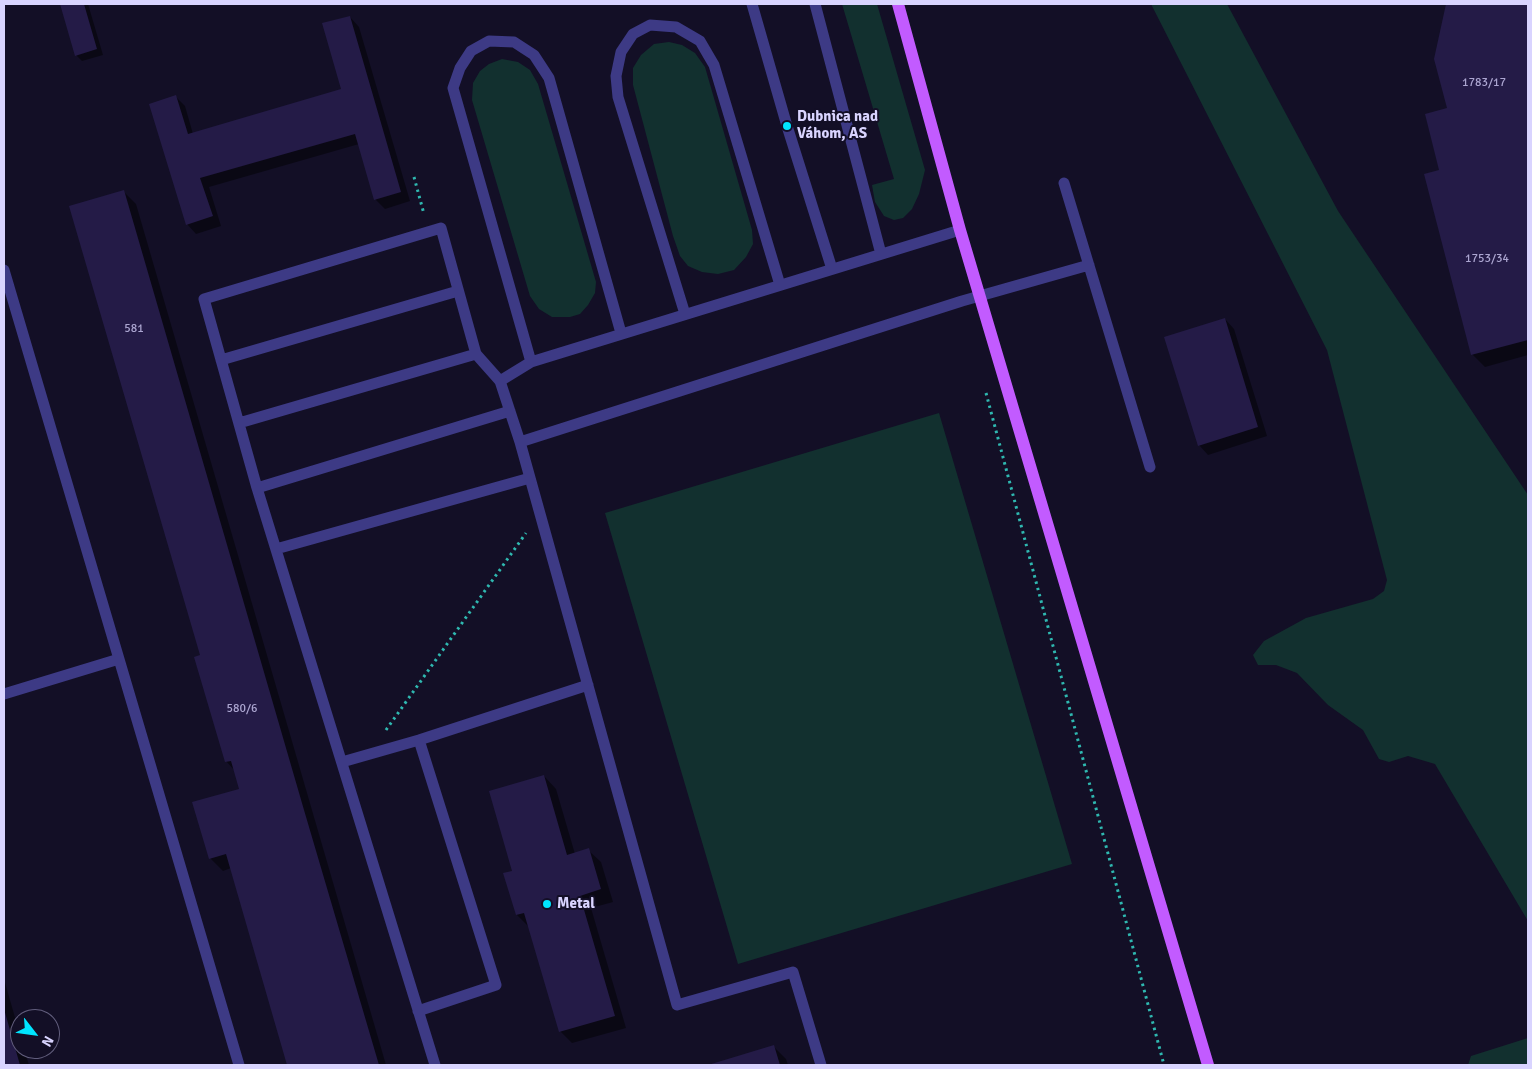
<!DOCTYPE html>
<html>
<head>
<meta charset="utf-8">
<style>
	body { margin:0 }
	#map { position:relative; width:1532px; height:1069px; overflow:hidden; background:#130f26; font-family:Signika,sans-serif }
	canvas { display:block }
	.frame { position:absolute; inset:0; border:5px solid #d9d4ff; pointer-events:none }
	.north { position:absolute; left:10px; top:1009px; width:50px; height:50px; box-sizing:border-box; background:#130f26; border:1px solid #625e7d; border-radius:50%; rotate:120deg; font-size:14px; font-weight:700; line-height:20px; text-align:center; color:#d9d4ff }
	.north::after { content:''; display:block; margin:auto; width:18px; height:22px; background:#00e5ff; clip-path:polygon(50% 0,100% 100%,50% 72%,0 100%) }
</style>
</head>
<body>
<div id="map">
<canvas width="1532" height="1069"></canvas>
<div class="frame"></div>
<div class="north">N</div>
</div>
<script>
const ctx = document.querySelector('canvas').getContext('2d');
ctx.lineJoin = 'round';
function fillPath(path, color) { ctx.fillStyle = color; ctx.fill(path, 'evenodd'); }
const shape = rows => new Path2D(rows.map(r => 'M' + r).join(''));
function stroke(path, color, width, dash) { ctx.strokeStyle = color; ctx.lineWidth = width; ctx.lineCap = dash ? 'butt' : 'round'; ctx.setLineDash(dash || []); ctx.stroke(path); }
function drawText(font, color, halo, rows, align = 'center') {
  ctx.font = font + ' Signika,sans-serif'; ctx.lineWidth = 4; ctx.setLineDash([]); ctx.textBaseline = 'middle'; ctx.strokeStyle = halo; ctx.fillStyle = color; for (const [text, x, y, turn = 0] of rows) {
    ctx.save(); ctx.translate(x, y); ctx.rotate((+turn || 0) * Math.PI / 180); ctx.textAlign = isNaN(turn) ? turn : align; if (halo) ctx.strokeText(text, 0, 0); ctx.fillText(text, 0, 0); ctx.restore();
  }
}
fillPath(shape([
	[842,4,877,4,925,170,919,194,912,209,903,218,894,220,884,216,875,202,872,185,894,179],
	[1151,4,1227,4,1338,211,1528,495,1528,921,1435,764,1408,756,1389,762,1379,759,1363,730,1328,705,1297,673,1276,665,1258,665,1253,655,1264,641,1306,618,1373,599,1384,591,1387,580,1327,350],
	[669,42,682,45,695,53,705,67,752,230,753,244,746,257,734,270,718,274,702,272,688,266,680,256,673,236,633,85,633,68,641,55,654,44],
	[502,59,518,62,530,70,538,84,596,282,595,293,588,305,580,314,570,317,552,317,539,309,530,296,472,100,473,83,480,71,489,64],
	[939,413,1072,864,738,964,605,513],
	[1528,1038,1528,1065,1468,1065,1471,1056]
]), '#12302f');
fillPath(shape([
	[61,4,88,4,103,55,82,61,76,55],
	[1447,4,1528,4,1528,355,1485,367,1472,354,1441,171,1449,109],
	[350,17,359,27,410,201,385,209,375,199,359,144,209,187,221,226,196,234,187,224,176,97,185,106,193,134,343,90],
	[123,191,136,204,386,1065,289,1065,231,868,223,871,210,858,241,790,235,771,226,761,202,656],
	[1225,319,1234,329,1267,436,1208,455,1199,445],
	[544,776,556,789,575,854,588,850,601,862,613,902,591,908,626,1028,572,1043,560,1031,530,928,517,915,514,871],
	[4,979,20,1035,20,1049,24,1049,29,1065,4,1065],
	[774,1047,786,1059,788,1065,710,1065]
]), '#0007');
fillPath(shape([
	[60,4,84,4,97,49,75,56],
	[1446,4,1528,4,1528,340,1471,355,1424,174,1439,170,1425,114,1447,108,1434,59],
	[350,16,401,192,374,200,355,134,200,178,213,216,186,225,149,104,176,95,188,134,341,89,322,23],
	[124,190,304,810,379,1065,287,1065,226,854,209,859,192,802,239,789,231,761,225,762,194,657,200,655,69,206],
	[1225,318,1258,427,1198,446,1164,337],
	[544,775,567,855,589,848,601,889,580,896,615,1016,559,1032,524,913,516,915,503,873,512,871,489,791],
	[4,1009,20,1065,4,1065],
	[774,1045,780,1065,708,1065]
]), '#241b47');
stroke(shape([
	[414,177,424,214],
	[986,393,1164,1065],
	[386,730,526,533]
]), '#2fb8b0', 3, [2.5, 4]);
stroke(shape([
	[752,4,787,126,832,269],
	[815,4,881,254],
	[1064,183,1150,467],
	[4,270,239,1065],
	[685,314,618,97,616,76,621,52,633,34,650,25,676,27,700,41,714,65,780,285],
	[221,360,458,291],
	[531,362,453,88,460,68,471,51,489,41,514,42,534,55,549,78,621,333],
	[500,381,531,362,960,230],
	[239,423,476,354],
	[520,442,962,301,1089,265],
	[257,488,510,411],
	[276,549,530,478],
	[4,694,119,659],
	[342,762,419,740,588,685],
	[418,1011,496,985,419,740],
	[435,1065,257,488,204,299,441,228,476,354,500,381,520,442,677,1005,793,972,821,1065]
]), '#3d3a85', 11);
stroke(shape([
	[898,4,960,230,1208,1065]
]), '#c25bff', 12);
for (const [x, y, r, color] of [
	[787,126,5,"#00e5ff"],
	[547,904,5,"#00e5ff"]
]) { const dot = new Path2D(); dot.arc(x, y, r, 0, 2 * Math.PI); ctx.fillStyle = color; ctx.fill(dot); stroke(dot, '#130f26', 2); }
drawText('12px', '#aca6d1', null, [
	["1783/17",1484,83],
	["1753/34",1487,259],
	["581",134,329],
	["580/6",242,709]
]);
drawText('bold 15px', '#d9d4ff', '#130f26', [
	["Dubnica nad",797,117],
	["Váhom, AS",797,134],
	["Metal",557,904]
], 'left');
</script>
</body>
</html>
